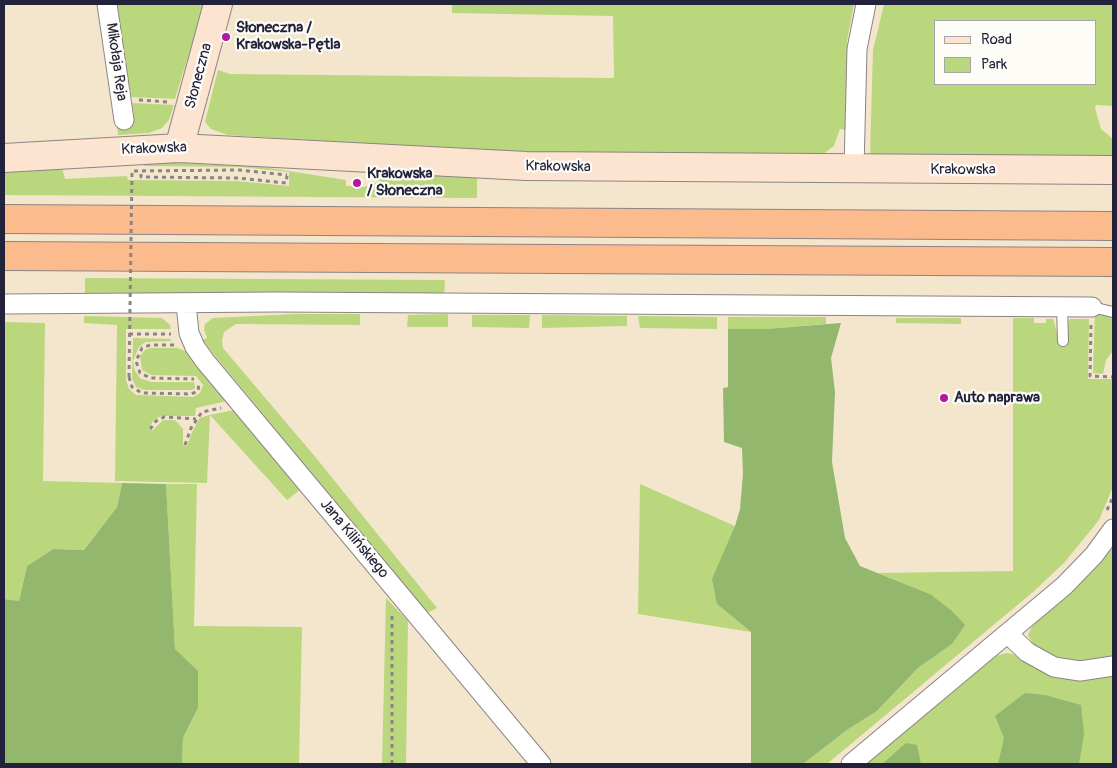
<!DOCTYPE html>
<html>
<head>
<meta charset="utf-8">
<style>
	body { margin:0 }
	#map { position:relative; width:1117px; height:768px; overflow:hidden; background:#f4e6cd; font-family:Pangolin,sans-serif }
	canvas { display:block }
	.frame { position:absolute; inset:0; border:5px solid #22223b; pointer-events:none }
	.legend { position:absolute; left:934px; top:20px; width:162px; height:65px; box-sizing:border-box; background:#fdfcf7; border:1px solid #a5a5ac; margin:0; padding:6px 9px; list-style:none; font-size:15px; color:#22223b }
	.legend li { display:flex; align-items:center; gap:10px; height:25px }
	.legend b { width:25px; border:1px solid #a5a5ac }
</style>
</head>
<body>
<div id="map">
<canvas width="1117" height="768"></canvas>
<div class="frame"></div>
<ul class="legend">
<li><b style="height:6px;background:#fde4d1"></b>Road</li>
<li><b style="height:14px;background:#bad77e"></b>Park</li>
</ul>
</div>
<script>
const ctx = document.querySelector('canvas').getContext('2d');
ctx.lineJoin = 'round';
function fillPath(path, color) { ctx.fillStyle = color; ctx.fill(path, 'evenodd'); }
const shape = rows => new Path2D(rows.map(r => 'M' + r).join(''));
function stroke(path, color, width, dash) { ctx.strokeStyle = color; ctx.lineWidth = width; ctx.lineCap = dash ? 'butt' : 'round'; ctx.setLineDash(dash || []); ctx.stroke(path); }
function drawText(font, color, halo, rows, align = 'center') {
  ctx.font = font + ' Pangolin,sans-serif'; ctx.lineWidth = 4.5; ctx.setLineDash([]); ctx.textBaseline = 'middle'; ctx.strokeStyle = halo; ctx.fillStyle = color; for (const [text, x, y, turn = 0] of rows) {
    ctx.save(); ctx.translate(x, y); ctx.rotate((+turn || 0) * Math.PI / 180); ctx.textAlign = isNaN(turn) ? turn : align; if (halo) ctx.strokeText(text, 0, 0); ctx.fillText(text, 0, 0); ctx.restore();
  }
}
fillPath(shape([
	[116,4,204,4,175,99,131,97],
	[452,4,854,4,847,41,846,130,840,129,834,146,823,154,516,153,228,135,211,129,205,122,218,70,230,74,614,78,613,16,452,13],
	[884,4,1113,4,1113,106,1096,105,1095,108,1101,129,1113,139,1113,161,870,155,873,50],
	[936,21,1096,21,1096,84,936,84],
	[132,103,174,105,169,120,162,128,149,133,118,135,117,122,134,118],
	[163,162,263,167,346,180,346,186,364,187,378,182,379,177,445,171,477,173,477,198,4,195,4,167,61,163,65,179,127,176,128,180,237,181,289,186,289,172,241,167,144,166,145,163],
	[85,278,445,280,444,298,85,299],
	[1095,307,1113,307,1113,351,1106,360,1103,374,1093,373],
	[295,314,360,314,360,325,236,324,224,332,222,340,223,348,317,459,437,608,427,613,202,340,207,338,204,330,205,324,213,318],
	[448,314,448,327,407,327,408,315],
	[472,315,530,315,529,328,472,327],
	[542,315,627,316,627,326,542,328],
	[84,316,162,318,170,325,171,329,126,329,126,380,129,389,136,395,193,397,200,393,203,385,196,376,151,375,142,370,140,356,145,350,150,348,177,348,188,352,227,401,196,408,195,416,161,416,153,421,148,429,153,430,163,420,175,420,183,429,183,445,187,446,193,430,200,418,209,415,235,410,301,489,287,500,210,415,207,483,115,481,117,325,84,323],
	[638,316,717,317,717,329,640,328],
	[728,317,826,317,826,324,766,329,728,329],
	[896,318,961,318,961,324,896,323],
	[1013,318,1034,318,1034,323,1046,323,1046,319,1053,319,1060,342,1068,342,1067,324,1070,319,1089,319,1088,379,1113,379,1113,487,1099,520,1064,563,1033,592,827,764,803,764,847,730,877,711,918,668,952,644,930,594,878,573,1013,571],
	[4,322,45,323,43,481,122,483,117,507,84,550,53,549,27,566,19,601,4,599],
	[133,338,171,339,171,341,145,342,139,347,133,361,135,371,140,378,151,382,194,382,195,388,192,390,144,390,136,387,132,378],
	[166,484,197,484,194,626,302,627,299,764,182,764,183,738,198,708,175,649],
	[640,484,735,526,717,604,751,632,638,614],
	[1113,547,1113,657,1089,663,1063,661,1035,649,1028,635,1033,624,1089,575],
	[386,598,408,621,406,764,382,764],
	[1007,653,1016,655,1035,667,1082,679,1113,674,1113,764,864,764,995,656]
]), '#bad77e');
fillPath(shape([
	[841,323,831,358,835,392,832,462,845,538,860,566,930,594,952,611,965,625,952,644,918,668,877,711,847,730,803,764,751,764,751,632,717,604,712,579,735,526,740,509,743,474,742,448,724,442,723,388,728,387,728,329,766,329],
	[122,483,166,484,175,649,198,671,198,708,183,738,182,764,4,764,4,599,19,601,27,566,53,549,84,550,117,507],
	[1025,693,1045,695,1081,705,1084,734,1079,764,998,764,1004,738,995,716],
	[906,743,917,745,921,764,882,764]
]), '#93b86d');
const lane = shape([
	[1062,307,1063,341],
	[1092,307,1113,312]
]);
const street = shape([
	[107,4,124,120],
	[854,169,857,49,866,4],
	[4,304,277,302,1092,307],
	[186,304,189,333,195,347,205,361,541,764],
	[1008,634,1027,652,1054,667,1080,671,1113,666],
	[851,764,1064,586,1094,555,1113,529]
]);
const secondary = shape([
	[179,148,218,4],
	[4,158,179,148,526,166,1113,170]
]);
const highway = shape([
	[4,219,1113,226],
	[4,256,1113,262]
]);
stroke(lane, '#8b8484', 12);
stroke(street, '#8b8484', 21);
stroke(secondary, '#8b8484', 30);
stroke(highway, '#8b8484', 30);
stroke(shape([
	[139,100,168,102],
	[141,174,141,177,238,178,286,183,287,176],
	[1091,325,1090,376,1113,377],
	[129,334,171,334],
	[174,345,150,345,142,348,136,361,140,373,151,378,194,379],
	[129,377,132,387,142,393,191,394,198,391,199,383],
	[150,429,156,421,164,417,196,419],
	[185,445,191,428,202,412,221,408],
	[1107,510,1113,497],
	[392,764,392,615]
]), '#8b8484', 3, [4, 4]);
stroke(lane, '#fff', 10);
stroke(street, '#fff', 19);
stroke(secondary, '#fde4d1', 28);
stroke(highway, '#fbbb8c', 28);
stroke(shape([
	[129,377,132,171,239,170,287,175]
]), '#8b8484', 3, [4, 4]);
for (const [x, y, r, color] of [
	[226,37,5,"#b5179e"],
	[357,183,5,"#b5179e"],
	[944,398,5,"#b5179e"]
]) { const dot = new Path2D(); dot.arc(x, y, r, 0, 2 * Math.PI); ctx.fillStyle = color; ctx.fill(dot); stroke(dot, '#fdfcf7', 2); }
drawText('bold 15px', '#22223b', '#fdfcf7', [
	["Słoneczna /",236,28],
	["Krakowska-Pętla",236,45],
	["Krakowska",367,174],
	["/ Słoneczna",367,191],
	["Auto naprawa",954,398]
], 'left');
drawText('15px', '#22223b', '#fdfcf7', [
	["Mikołaja Reja",116,62,82],
	["Słoneczna",199,76,-75],
	["Krakowska",154,149,-2],
	["Krakowska",558,167,1],
	["Krakowska",963,170],
	["Jana Kilińskiego",354,539,50]
]);
</script>
</body>
</html>
